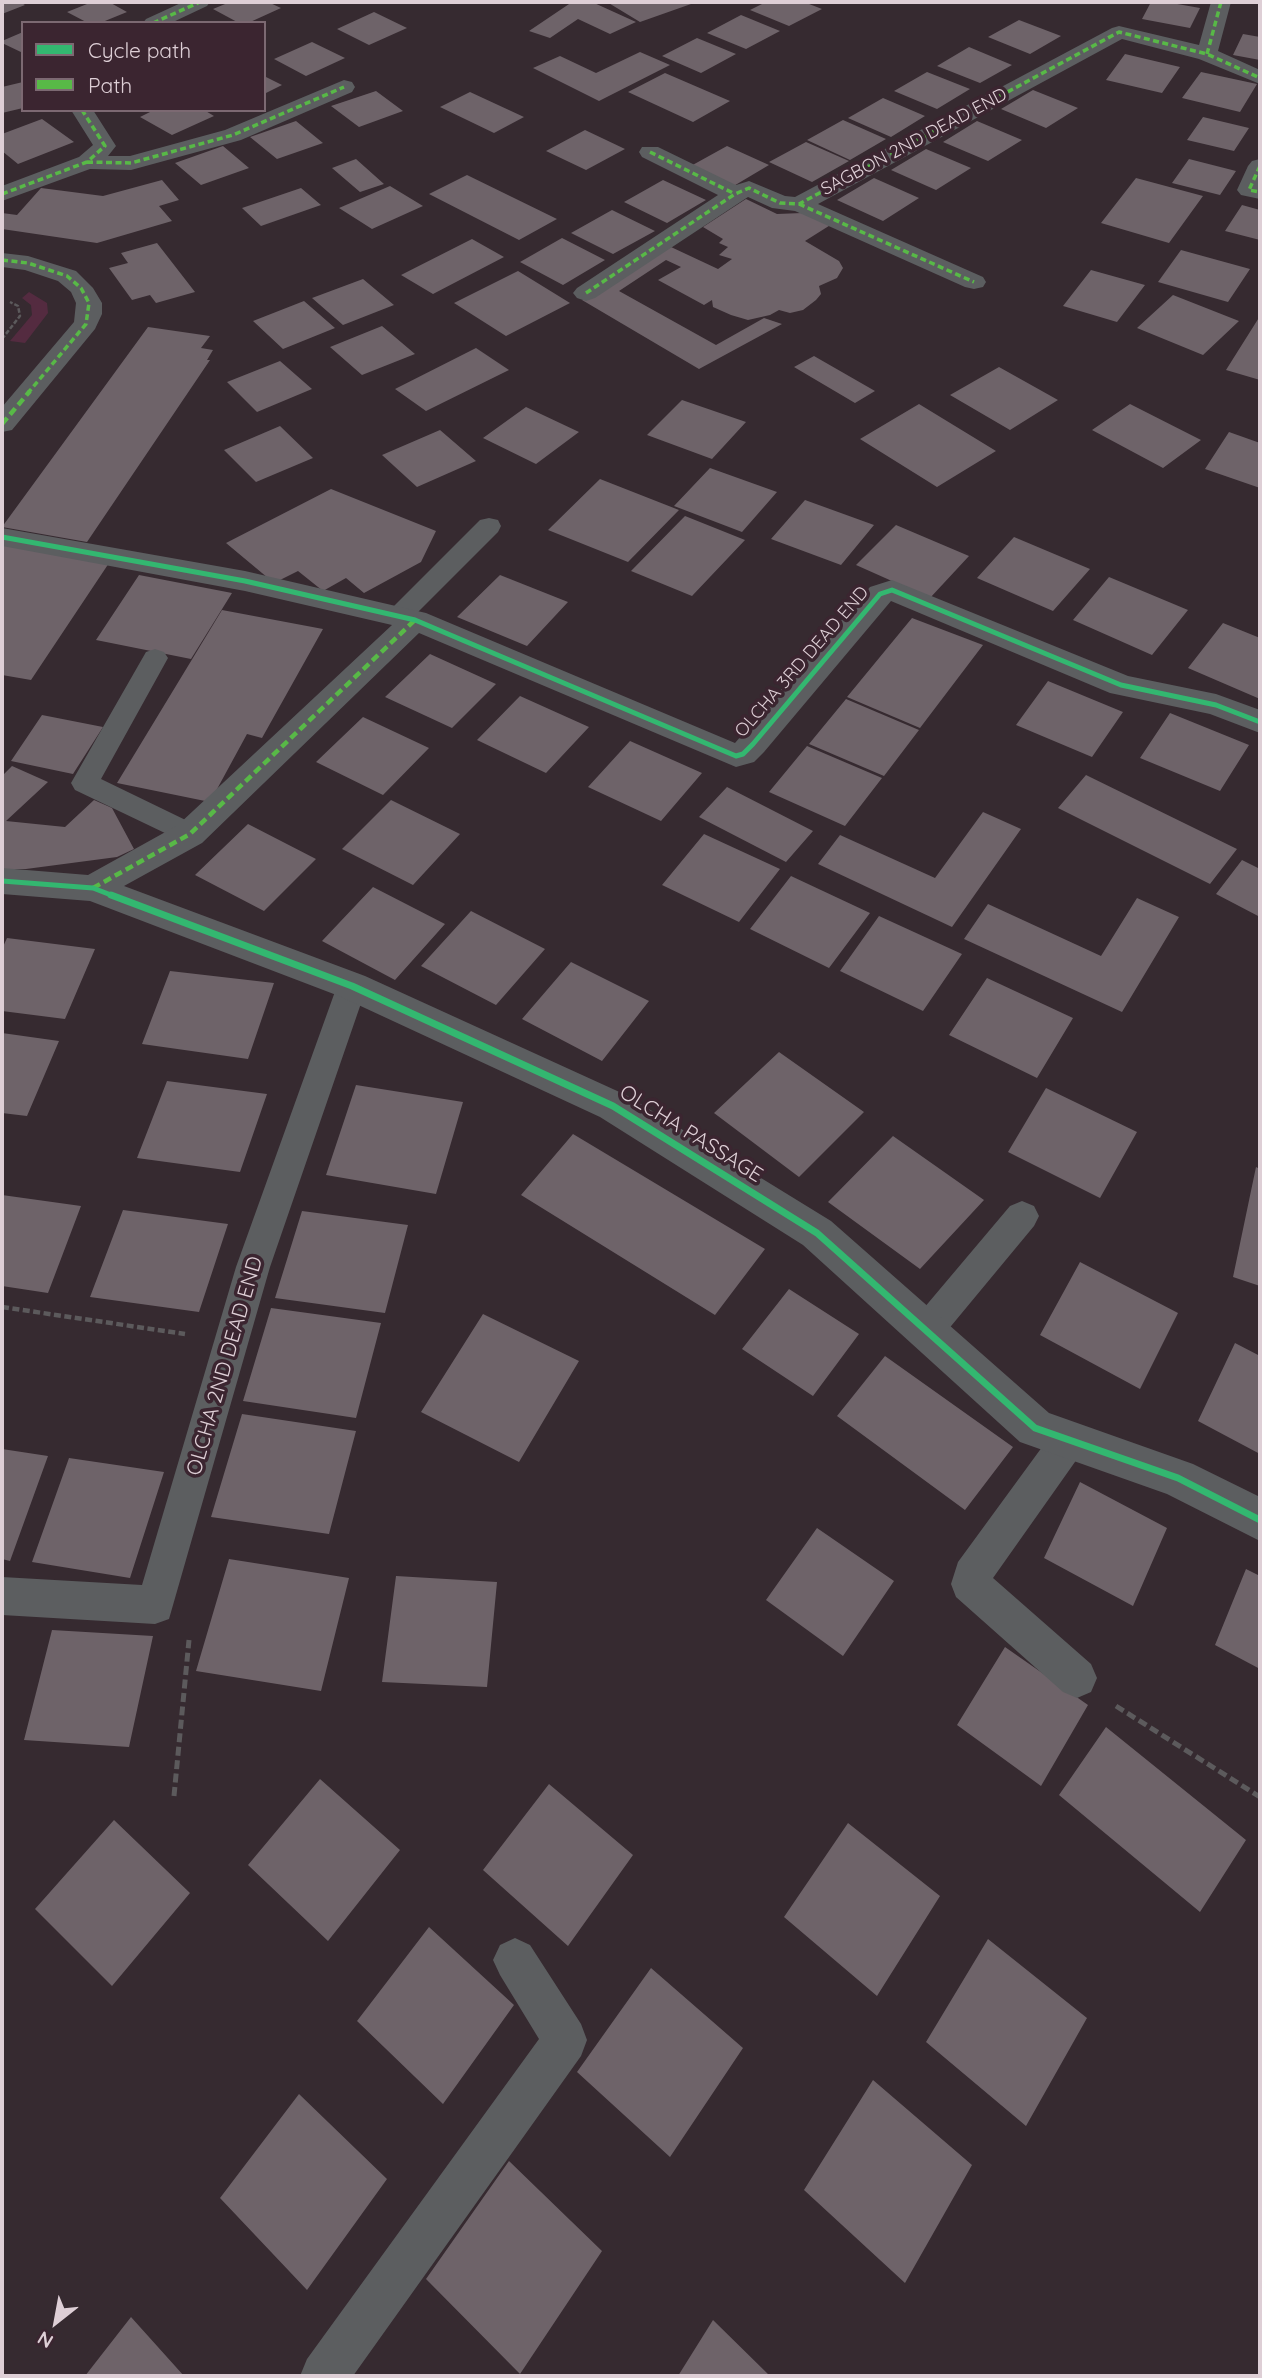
<!DOCTYPE html>
<html>
<head>
<meta charset="utf-8">
<style>
	body { margin:0 }
	#map { position:relative; width:1262px; height:2378px; overflow:hidden; background:#362a30; font-family:Quicksand,sans-serif }
	canvas { display:block }
	.frame { position:absolute; inset:0; border:4px solid #decfd6; pointer-events:none }
	.legend { position:absolute; left:21px; top:21px; width:245px; height:91px; box-sizing:border-box; background:#3b2530; border:2px solid #7c6972; margin:0; padding:9px 12px; list-style:none; font-size:21px; color:#decfd6 }
	.legend li { display:flex; align-items:center; gap:14px; height:35px }
	.legend b { width:35px; border:2px solid #7c6972 }
	.north { position:absolute; left:21px; top:2287px; width:70px; height:70px; -webkit-text-stroke:5px #3b2530; paint-order:stroke; rotate:211deg; font-size:19px; font-weight:700; line-height:28px; text-align:center; color:#decfd6 }
	.north::after { content:''; display:block; margin:auto; width:24px; height:32px; background:#decfd6; clip-path:polygon(50% 0,100% 100%,50% 72%,0 100%) }
</style>
</head>
<body>
<div id="map">
<canvas width="1262" height="2378"></canvas>
<div class="frame"></div>
<ul class="legend">
<li><b style="height:9px;background:#33b770"></b>Cycle path</li>
<li><b style="height:9px;background:#58b947"></b>Path</li>
</ul>
<div class="north">N</div>
</div>
<script>
const ctx = document.querySelector('canvas').getContext('2d');
ctx.lineJoin = 'round';
function fillPath(path, color) { ctx.fillStyle = color; ctx.fill(path, 'evenodd'); }
const shape = rows => new Path2D(rows.map(r => 'M' + r).join(''));
function stroke(path, color, width, dash) { ctx.strokeStyle = color; ctx.lineWidth = width; ctx.lineCap = dash ? 'butt' : 'round'; ctx.setLineDash(dash || []); ctx.stroke(path); }
function drawText(font, color, halo, rows, align = 'center') {
  ctx.font = font + ' Quicksand,sans-serif'; ctx.lineWidth = 7; ctx.setLineDash([]); ctx.textBaseline = 'middle'; ctx.strokeStyle = halo; ctx.fillStyle = color; for (const [text, x, y, turn = 0] of rows) {
    ctx.save(); ctx.translate(x, y); ctx.rotate((+turn || 0) * Math.PI / 180); ctx.textAlign = isNaN(turn) ? turn : align; if (halo) ctx.strokeText(text, 0, 0); ctx.fillText(text, 0, 0); ctx.restore();
  }
}
fillPath(shape([
	[29,292,47,303,48,313,25,343,10,341,32,315,31,305,22,298]
]), '#542b40');
fillPath(shape([
	[2,2,20,2,25,5,2,14],
	[92,2,109,2,127,12,100,23,88,23,67,12],
	[230,2,268,2,281,8,248,23,239,23,213,9],
	[572,2,592,2,636,22,610,34,578,19,550,38,529,31],
	[607,2,688,2,691,4,640,22],
	[766,2,804,2,822,9,789,26,750,10],
	[1151,2,1166,2,1200,8,1190,28,1142,19],
	[374,12,407,28,369,45,337,29],
	[741,15,780,31,746,49,707,33],
	[1019,20,1061,36,1030,54,988,37],
	[23,32,23,53,2,43,2,41],
	[1243,34,1260,37,1260,60,1233,55],
	[697,38,736,54,701,73,662,56],
	[312,42,345,58,306,76,274,59],
	[969,47,1012,65,980,83,937,66],
	[640,52,670,65,599,101,533,68,560,56,596,73],
	[1125,54,1180,67,1162,93,1106,80],
	[927,72,970,89,937,109,894,91],
	[1201,72,1257,84,1240,112,1182,98],
	[665,73,730,101,693,122,628,92],
	[264,76,282,85,264,94],
	[23,82,23,108,2,113,2,87],
	[1033,90,1078,108,1046,128,1001,109],
	[376,91,403,111,359,127,331,106],
	[470,92,524,117,494,133,440,107],
	[883,98,925,116,891,137,848,118],
	[154,110,204,110,214,116,172,135,140,117],
	[1203,117,1249,128,1234,151,1187,140],
	[42,119,74,142,18,164,2,151,2,134],
	[843,120,886,139,850,160,807,140],
	[296,121,323,143,277,159,250,137],
	[977,121,1022,140,988,161,943,142],
	[585,130,625,149,586,170,546,151],
	[806,142,849,161,812,182,769,162],
	[223,146,249,168,201,185,175,163],
	[727,146,769,165,732,187,689,167],
	[926,149,971,168,936,190,891,170],
	[356,159,384,184,360,192,332,168],
	[1189,159,1236,171,1220,195,1172,183],
	[467,175,557,219,519,240,429,194],
	[874,178,919,198,883,221,837,200],
	[1136,178,1203,196,1169,243,1101,223],
	[162,180,179,200,159,206,172,221,97,243,2,229,2,213,17,215,41,188,103,196],
	[663,180,706,200,667,223,624,202],
	[390,186,423,206,372,229,339,208],
	[301,188,321,205,261,226,242,208],
	[746,199,777,214,802,213,832,224,805,241,839,261,843,268,837,278,819,286,821,294,816,300,803,310,790,313,779,310,770,315,748,320,731,315,713,307,712,300,704,305,658,280,681,267,666,260,619,291,716,345,764,318,782,324,699,369,582,300,671,247,718,269,732,259,719,255,728,247,719,243,723,239,703,227],
	[1242,205,1260,210,1260,240,1225,231],
	[612,210,655,231,613,254,571,233],
	[562,238,605,260,563,285,520,262],
	[472,239,504,257,433,294,401,275],
	[157,243,195,292,156,303,150,295,132,300,109,268,128,263,121,253],
	[1181,250,1250,269,1228,302,1158,282],
	[1091,270,1145,285,1117,322,1063,306],
	[518,271,570,303,506,336,454,303],
	[363,279,394,305,343,325,312,298],
	[1173,295,1239,321,1203,355,1137,328],
	[304,301,335,328,283,349,253,321],
	[1260,316,1260,380,1226,370],
	[382,326,415,354,362,375,330,347],
	[148,327,210,336,201,348,213,350,207,360,210,360,87,542,2,527],
	[476,348,509,370,426,411,395,389],
	[814,356,875,391,855,403,794,367],
	[280,361,312,389,257,412,227,382],
	[999,367,1058,400,1010,430,950,395],
	[682,400,746,422,712,459,647,435],
	[919,404,996,451,937,487,860,439],
	[1130,404,1201,440,1163,468,1092,430],
	[526,407,579,432,536,464,483,438],
	[280,426,313,458,256,482,224,450],
	[440,430,476,461,417,487,382,455],
	[1229,432,1260,443,1260,488,1205,469],
	[710,468,777,492,742,532,674,506],
	[600,479,679,510,628,562,548,530],
	[331,489,436,531,421,562,364,593,346,578,323,591,298,571,274,583,226,543],
	[805,500,874,525,841,565,771,539],
	[685,516,745,540,692,596,631,571],
	[896,525,969,556,930,598,856,565],
	[1014,537,1090,569,1053,611,977,578],
	[2,544,109,563,31,680,2,675],
	[139,575,232,593,191,659,96,640],
	[500,575,568,602,527,646,457,617],
	[1109,577,1188,610,1152,655,1073,620],
	[222,610,323,629,262,738,247,734,210,802,117,783],
	[912,618,983,645,920,728,847,697],
	[1223,623,1260,638,1260,699,1188,668],
	[430,654,496,684,452,728,385,697],
	[1048,681,1123,712,1092,757,1016,725],
	[520,696,589,727,546,773,477,740],
	[846,699,919,730,884,776,809,744],
	[1170,713,1249,745,1220,791,1140,758],
	[42,715,103,727,73,774,11,761],
	[363,717,429,748,383,795,316,762],
	[630,741,702,773,661,821,588,787],
	[807,746,882,778,845,826,769,792],
	[12,766,48,782,6,821,65,827,94,800,112,808,134,849,117,857,26,869,2,869,2,776],
	[1086,775,1237,849,1210,884,1058,808],
	[727,787,813,831,786,862,699,817],
	[391,800,460,834,413,885,342,849],
	[983,812,1021,829,952,927,818,864,840,835,935,878],
	[248,824,316,859,264,911,195,875],
	[704,834,780,869,739,922,662,885],
	[1242,860,1260,869,1260,917,1216,894],
	[791,876,870,913,829,968,750,929],
	[373,887,445,924,395,980,322,941],
	[1137,898,1179,917,1122,1012,964,939,988,904,1101,956],
	[471,911,545,949,496,1005,421,966],
	[879,916,962,954,923,1011,840,971],
	[7,938,95,949,65,1019,2,1011,2,949],
	[571,962,649,1001,602,1061,522,1019],
	[170,971,274,983,248,1059,142,1044],
	[987,978,1073,1018,1037,1078,949,1035],
	[2,1033,59,1041,27,1116,2,1113],
	[779,1052,864,1112,799,1177,714,1113],
	[167,1081,267,1094,240,1172,137,1158],
	[356,1085,463,1102,436,1194,326,1175],
	[1046,1088,1137,1132,1100,1198,1008,1152],
	[573,1134,765,1249,715,1315,521,1195],
	[893,1136,984,1200,920,1269,828,1202],
	[1256,1167,1260,1169,1260,1286,1233,1277],
	[2,1195,81,1206,48,1293,2,1286],
	[123,1210,228,1224,199,1312,90,1297],
	[302,1211,408,1225,385,1313,275,1298],
	[1080,1262,1178,1313,1140,1389,1040,1335],
	[789,1289,859,1334,813,1396,742,1349],
	[271,1308,381,1323,356,1418,243,1401],
	[483,1314,579,1361,519,1462,421,1412],
	[1235,1343,1260,1356,1260,1454,1198,1421],
	[885,1356,1013,1447,965,1510,837,1416],
	[242,1414,356,1431,329,1534,211,1517],
	[2,1449,48,1456,10,1561,2,1559],
	[69,1458,164,1472,130,1578,32,1562],
	[1080,1482,1167,1528,1133,1606,1044,1558],
	[817,1528,894,1581,843,1656,766,1600],
	[229,1559,349,1578,321,1691,196,1671],
	[1246,1569,1260,1576,1260,1669,1215,1645],
	[396,1576,497,1582,487,1687,382,1682],
	[52,1630,153,1636,129,1747,24,1740],
	[1005,1647,1088,1705,1041,1786,957,1725],
	[1106,1727,1246,1840,1200,1912,1059,1795],
	[320,1779,400,1850,328,1941,248,1865],
	[549,1784,633,1855,568,1946,483,1870],
	[114,1820,190,1893,112,1986,35,1909],
	[848,1823,940,1896,877,1996,784,1917],
	[429,1927,514,2005,443,2104,357,2021],
	[988,1939,1087,2018,1026,2126,926,2042],
	[651,1968,743,2048,670,2157,577,2072],
	[873,2080,972,2165,905,2283,804,2190],
	[299,2094,387,2179,307,2290,220,2198],
	[509,2161,602,2251,520,2374,426,2279],
	[131,2317,184,2376,85,2376],
	[713,2320,770,2376,678,2376]
]), '#6e6369');
stroke(shape([
	[2,339,20,316,18,306,10,302]
]), '#5c5a5c', 2.5, [4.5, 2]);
stroke(shape([
	[2,1307,185,1334]
]), '#5c5a5c', 4.5, [7, 3.5]);
stroke(shape([
	[1116,1706,1260,1797],
	[174,1796,189,1640]
]), '#5c5a5c', 5, [9, 4.5]);
fillPath(shape([
	[489,518,498,520,501,526,498,532,408,622,399,625,390,622,386,616,390,610,480,520,489,518],
	[155,649,164,652,168,658,101,779,200,827,204,834,200,841,190,845,75,790,71,783,146,652,155,649],
	[352,974,363,977,367,986,270,1267,169,1619,155,1624,2,1615,2,1577,142,1585,236,1267,337,986,341,977,352,974],
	[1022,1201,1034,1206,1039,1216,1034,1226,937,1343,925,1348,913,1343,907,1332,913,1321,1010,1206,1022,1201],
	[1069,1423,1082,1428,1087,1440,1082,1452,993,1578,1091,1664,1097,1678,1091,1692,1077,1698,1063,1692,956,1597,951,1584,958,1562,1056,1428,1069,1423],
	[515,1938,530,1945,581,2024,587,2040,581,2056,353,2376,300,2376,307,2359,539,2039,500,1975,493,1960,500,1945,515,1938]
]), '#5c5e60');
fillPath(shape([
	[183,2,210,2,207,6,171,23,143,23,146,19,183,2],
	[1211,2,1231,2,1218,51,1260,70,1260,84,1199,59,1122,39,818,204,983,277,986,282,983,287,974,289,965,287,795,211,772,208,748,197,595,298,586,301,577,298,573,293,577,288,718,195,642,157,639,152,642,147,658,147,736,185,749,181,785,196,795,197,1112,28,1119,26,1199,45,1211,2],
	[344,80,352,82,355,87,352,92,241,140,131,170,90,169,2,201,2,186,79,157,93,145,71,110,93,110,116,146,108,156,130,156,225,130,344,80],
	[1260,159,1260,199,1241,195,1237,190,1248,166,1252,161,1260,159],
	[2,253,28,256,76,271,93,288,102,303,102,314,95,329,12,430,2,432,2,407,74,322,76,303,71,292,58,281,25,270,2,267,2,253],
	[2,528,245,571,426,613,735,743,870,587,892,580,1128,676,1216,694,1260,710,1260,733,1210,714,1110,693,891,601,764,752,754,762,736,767,419,633,202,843,124,886,365,976,626,1095,831,1221,1049,1413,1193,1464,1260,1497,1260,1541,1167,1494,1020,1442,803,1245,600,1117,339,996,90,901,2,894,2,868,88,875,178,825,392,625,245,591,2,546,2,528]
]), '#5c5e60');
stroke(shape([
	[153,23,200,2],
	[1207,54,1221,2],
	[650,152,735,194],
	[87,162,131,163,233,135,344,87],
	[1260,166,1249,190,1260,192],
	[2,194,87,162,105,146,82,110],
	[799,204,974,282],
	[2,260,28,263,67,276,81,288,89,303,86,324,28,393],
	[586,293,735,194,749,188,780,203,799,204,1119,32,1207,54,1260,78]
]), '#58b947', 3.5, [6, 3.5]);
stroke(shape([
	[2,424,30,391],
	[93,888,190,834,415,620]
]), '#58b947', 4.5, [8, 4.5]);
stroke(shape([
	[2,537,245,581,415,620,736,756,743,754,753,744,880,594,892,590,1121,685,1216,705,1260,722],
	[2,881,93,888,116,897]
]), '#33b770', 5);
stroke(shape([
	[111,895,352,986,613,1106,817,1233,1035,1428,1178,1478,1260,1520]
]), '#33b770', 7);
drawText('18px', '#decfd6', '#3b2530', [
	["SAGBON 2ND DEAD END",914,142,-28],
	["OLCHA 3RD DEAD END",802,662,-49]
]);
drawText('21px', '#decfd6', '#3b2530', [
	["OLCHA PASSAGE",691,1134,32],
	["OLCHA 2ND DEAD END",225,1366,-74]
]);
</script>
</body>
</html>
